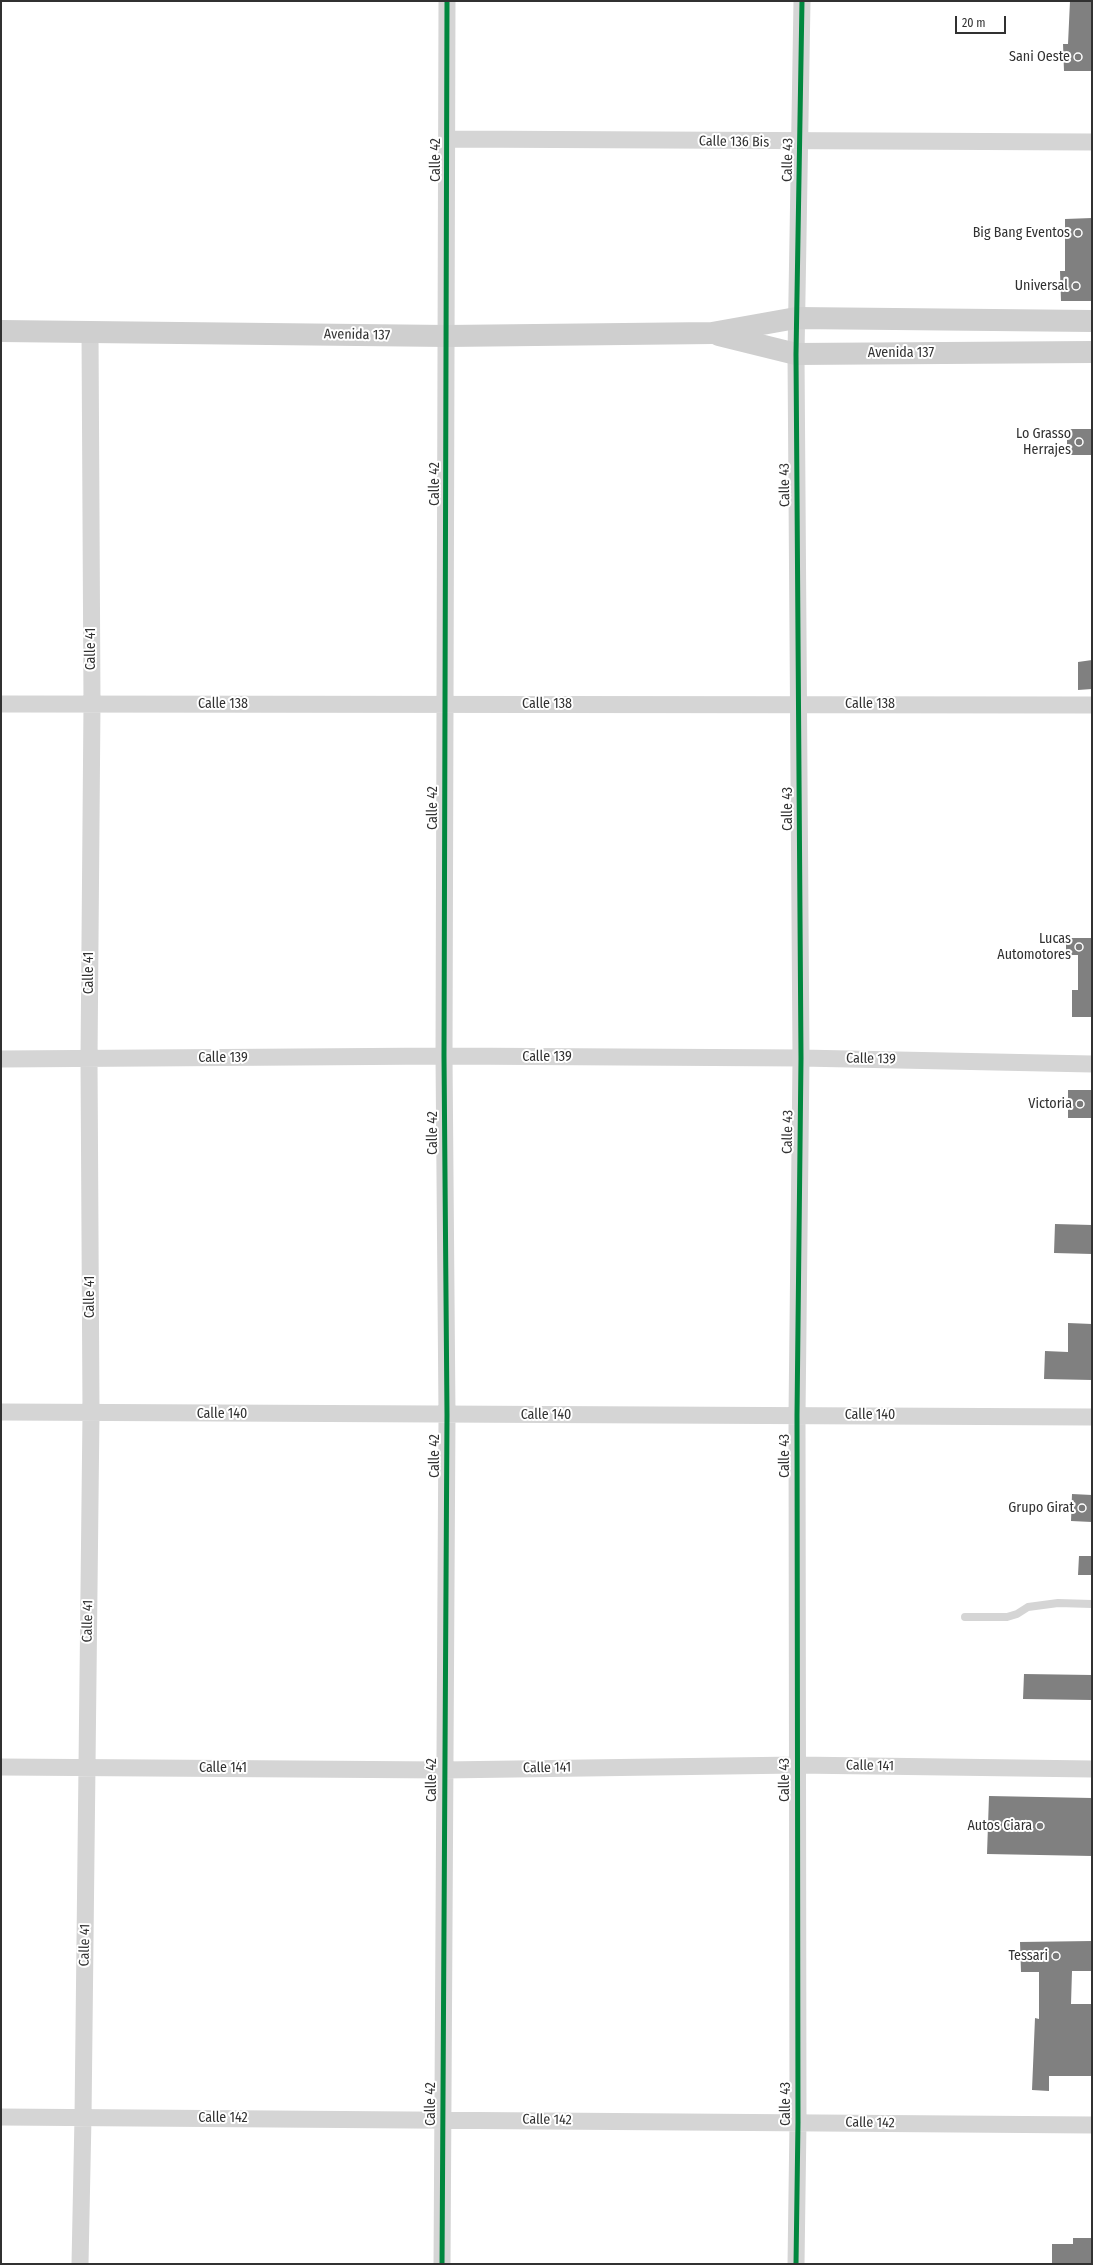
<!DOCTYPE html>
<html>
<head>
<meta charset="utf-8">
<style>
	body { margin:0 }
	#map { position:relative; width:1093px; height:2265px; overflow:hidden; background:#fff; font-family:"Fira Sans Condensed",sans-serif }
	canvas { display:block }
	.frame { position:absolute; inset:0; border:2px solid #313131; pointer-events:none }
	.scale { position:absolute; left:955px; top:16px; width:51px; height:18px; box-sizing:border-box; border:2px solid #313131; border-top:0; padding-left:5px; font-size:12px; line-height:14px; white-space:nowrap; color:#313131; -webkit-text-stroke:3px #fff; paint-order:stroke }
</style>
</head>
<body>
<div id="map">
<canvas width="1093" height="2265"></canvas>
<div class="frame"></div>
<div class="scale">20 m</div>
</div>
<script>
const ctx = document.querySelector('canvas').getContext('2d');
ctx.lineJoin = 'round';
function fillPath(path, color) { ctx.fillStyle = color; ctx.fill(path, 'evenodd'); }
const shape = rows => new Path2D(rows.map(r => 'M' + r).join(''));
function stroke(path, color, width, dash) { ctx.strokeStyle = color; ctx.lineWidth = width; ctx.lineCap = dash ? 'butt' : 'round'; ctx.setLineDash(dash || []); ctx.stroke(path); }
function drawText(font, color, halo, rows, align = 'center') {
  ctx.font = font + ' "Fira Sans Condensed",sans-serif'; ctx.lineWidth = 4; ctx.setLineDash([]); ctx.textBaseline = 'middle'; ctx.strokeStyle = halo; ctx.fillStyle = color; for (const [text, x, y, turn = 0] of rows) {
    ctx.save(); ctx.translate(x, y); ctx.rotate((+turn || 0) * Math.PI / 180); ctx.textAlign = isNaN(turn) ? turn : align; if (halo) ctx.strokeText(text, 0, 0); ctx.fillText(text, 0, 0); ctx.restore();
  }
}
fillPath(shape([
	[1070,1,1092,1,1092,71,1064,71,1063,44,1068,44],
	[1092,218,1092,301,1061,301,1060,271,1065,271,1065,219],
	[1067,429,1092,429,1092,455,1067,455],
	[1092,660,1092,689,1078,690,1078,662],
	[1066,938,1092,938,1092,1017,1072,1017,1072,990,1078,990,1078,955,1066,955],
	[1068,1090,1092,1090,1092,1118,1068,1118],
	[1055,1224,1092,1225,1092,1254,1054,1253],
	[1068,1323,1092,1324,1092,1380,1044,1379,1045,1351,1068,1352],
	[1072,1494,1092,1495,1092,1522,1071,1521],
	[1079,1556,1092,1556,1092,1575,1078,1575],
	[1024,1674,1092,1675,1092,1700,1023,1699],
	[989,1796,1092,1798,1092,1856,987,1854],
	[1092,1941,1092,1971,1072,1971,1071,2004,1092,2004,1092,2076,1049,2076,1049,2091,1032,2090,1035,2018,1039,2019,1039,1972,1021,1972,1020,1942],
	[1073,2238,1092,2238,1092,2264,1052,2264,1052,2244,1073,2244]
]), '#808080');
stroke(shape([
	[965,1617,1007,1617,1017,1614,1028,1607,1058,1603,1092,1604]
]), '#d5d5d5', 8);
stroke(shape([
	[448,139,1092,142],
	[1,704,1092,705],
	[1,1059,444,1056,801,1058,1092,1064],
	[1,1412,1092,1417],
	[1,1767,444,1770,797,1765,1092,1769],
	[1,2117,1092,2125],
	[80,2264,83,2117,91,1413,89,1059,92,704,90,331],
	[442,2264,447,1415,444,1056,447,1],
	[796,2264,798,2122,797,1415,801,1058,796,354,802,1]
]), '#d5d5d5', 17);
stroke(shape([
	[1,331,447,336,712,333,796,318,1092,321],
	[719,335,796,354,1092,352]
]), '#cfcfcf', 22);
stroke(shape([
	[442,2264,447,1415,444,1056,447,1],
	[796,2264,798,2122,797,1415,801,1058,796,354,802,1]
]), '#00873e', 5);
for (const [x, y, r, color] of [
	[1078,57,4,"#797979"],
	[1078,233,4,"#797979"],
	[1076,286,4,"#797979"],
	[1079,442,4,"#797979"],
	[1079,947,4,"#797979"],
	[1080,1104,4,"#797979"],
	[1082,1508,4,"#797979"],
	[1040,1826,4,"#797979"],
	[1056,1956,4,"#797979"]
]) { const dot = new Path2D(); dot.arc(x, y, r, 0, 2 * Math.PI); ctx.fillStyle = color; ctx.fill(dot); stroke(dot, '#fff', 1.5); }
drawText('14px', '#313131', '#fff', [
	["Sani Oeste",1070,57],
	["Big Bang Eventos",1070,233],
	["Universal",1068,286],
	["Lo Grasso",1071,434],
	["Herrajes",1071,450],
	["Lucas",1071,939],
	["Automotores",1071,955],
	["Victoria",1072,1104],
	["Grupo Girat",1074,1508],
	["Autos Ciara",1032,1826],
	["Tessari",1048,1956]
], 'right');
drawText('14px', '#313131', '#fff', [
	["Calle 136 Bis",734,142,1],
	["Calle 42",436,160,-90],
	["Calle 43",788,160,-89],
	["Avenida 137",357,335,1],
	["Avenida 137",901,353],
	["Calle 42",435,484,-90],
	["Calle 43",785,485,-91],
	["Calle 41",91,649,-90],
	["Calle 138",223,704],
	["Calle 138",547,704],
	["Calle 138",870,704],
	["Calle 42",433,808,-90],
	["Calle 43",788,809,-90],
	["Calle 41",89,973,-90],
	["Calle 139",547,1057],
	["Calle 139",223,1058],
	["Calle 139",871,1059,1],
	["Calle 43",788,1132,-89],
	["Calle 42",433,1133,-90],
	["Calle 41",90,1297,-90],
	["Calle 140",222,1414],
	["Calle 140",546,1415],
	["Calle 140",870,1415],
	["Calle 42",435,1456,-90],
	["Calle 43",785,1456,-90],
	["Calle 41",88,1621,-89],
	["Calle 141",870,1766,1],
	["Calle 141",223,1768],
	["Calle 141",547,1768,-1],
	["Calle 42",432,1780,-90],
	["Calle 43",785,1780,-90],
	["Calle 41",85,1945,-89],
	["Calle 42",431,2104,-90],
	["Calle 43",786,2104,-90],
	["Calle 142",223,2118],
	["Calle 142",547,2120,1],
	["Calle 142",870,2123,1]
]);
</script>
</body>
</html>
